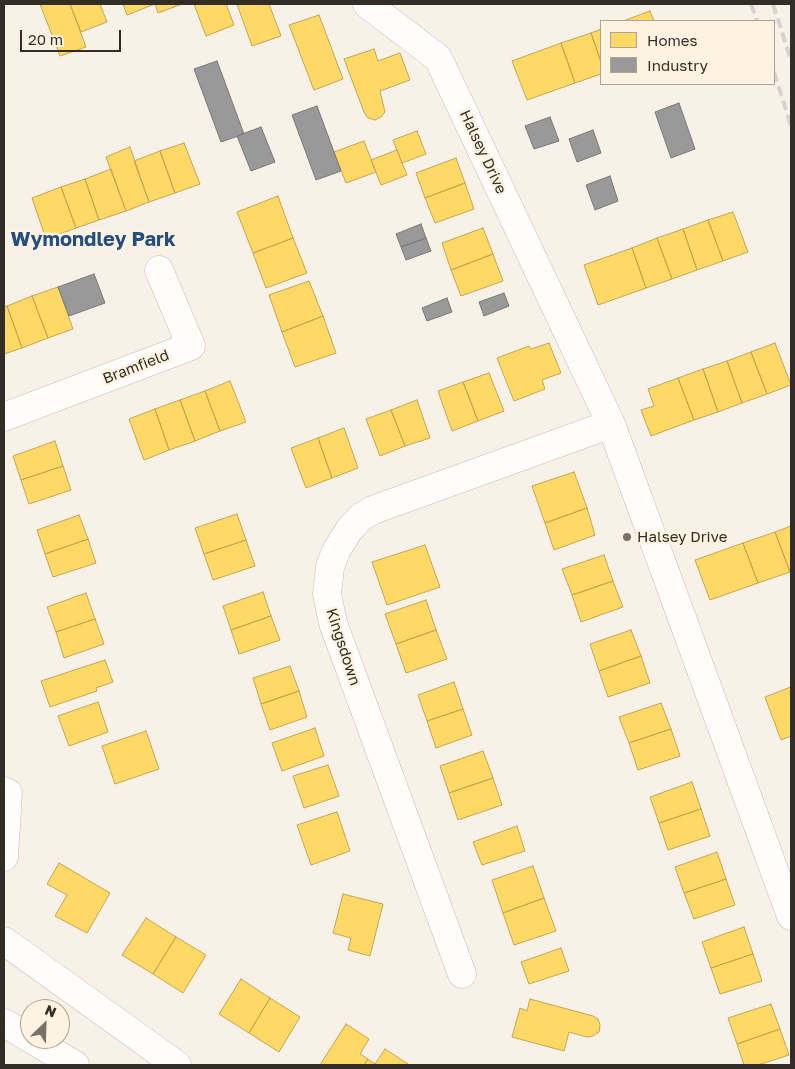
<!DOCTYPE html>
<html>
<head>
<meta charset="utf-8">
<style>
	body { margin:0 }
	#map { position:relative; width:795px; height:1069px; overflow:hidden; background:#f7f1e7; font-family:"Golos Text",sans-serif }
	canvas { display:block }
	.frame { position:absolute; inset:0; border:5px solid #322e27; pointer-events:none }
	.legend { position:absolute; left:600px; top:20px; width:175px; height:65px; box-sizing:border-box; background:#fef3e0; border:1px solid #aca496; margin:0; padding:6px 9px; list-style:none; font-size:15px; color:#322e27 }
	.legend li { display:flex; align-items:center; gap:10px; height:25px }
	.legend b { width:25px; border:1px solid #aca496 }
	.north { position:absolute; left:20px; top:999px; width:50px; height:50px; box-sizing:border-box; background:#fef3e0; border:1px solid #aca496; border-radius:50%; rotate:24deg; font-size:14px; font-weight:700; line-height:20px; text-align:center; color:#322e27 }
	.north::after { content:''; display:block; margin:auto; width:18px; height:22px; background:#77726a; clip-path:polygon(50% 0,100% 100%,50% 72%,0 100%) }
	.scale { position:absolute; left:20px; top:30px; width:101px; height:22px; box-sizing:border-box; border:2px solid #322e27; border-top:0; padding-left:6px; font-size:15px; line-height:18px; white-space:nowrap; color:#322e27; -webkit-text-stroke:4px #fef3e0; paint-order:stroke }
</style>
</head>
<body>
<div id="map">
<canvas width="795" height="1069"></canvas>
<div class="frame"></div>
<ul class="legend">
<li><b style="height:14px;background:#ffd966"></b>Homes</li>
<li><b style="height:14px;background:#999"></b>Industry</li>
</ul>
<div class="north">N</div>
<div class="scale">20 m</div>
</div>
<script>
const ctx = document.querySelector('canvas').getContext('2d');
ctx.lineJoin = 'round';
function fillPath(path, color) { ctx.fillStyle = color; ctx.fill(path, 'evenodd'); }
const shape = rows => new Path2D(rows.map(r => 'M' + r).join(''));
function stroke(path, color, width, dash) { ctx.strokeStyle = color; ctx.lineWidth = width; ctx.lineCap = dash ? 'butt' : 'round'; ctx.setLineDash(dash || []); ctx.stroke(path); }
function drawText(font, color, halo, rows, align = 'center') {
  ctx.font = font + ' "Golos Text",sans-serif'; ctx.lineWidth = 5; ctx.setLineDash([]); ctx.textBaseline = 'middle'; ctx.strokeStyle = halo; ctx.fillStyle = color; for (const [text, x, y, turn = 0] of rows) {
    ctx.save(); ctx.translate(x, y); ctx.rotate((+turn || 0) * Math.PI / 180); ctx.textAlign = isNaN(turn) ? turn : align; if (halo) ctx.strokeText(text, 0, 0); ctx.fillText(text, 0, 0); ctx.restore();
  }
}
const homes = shape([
	[40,4,70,4,86,47,60,56,40,4],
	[70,4,100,4,107,22,81,32,70,4],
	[123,4,155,4,127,15,123,4],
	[155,4,182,4,158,13,155,4],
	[194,4,226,4,234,25,206,36,194,4],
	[237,4,269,4,281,36,252,46,237,4],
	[650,11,654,21,623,21,650,11],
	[319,15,343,79,314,90,289,25,319,15],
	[601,29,601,62,591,33,601,29],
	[591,33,601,62,601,74,575,83,561,43,591,33],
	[561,43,575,83,527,100,512,61,561,43],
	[374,49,378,61,400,53,410,80,380,91,385,112,381,117,375,120,368,118,364,112,344,59,374,49],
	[417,131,426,154,402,163,393,140,417,131],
	[364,141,376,172,346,183,334,152,364,141],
	[184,143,200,184,175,193,160,151,184,143],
	[130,147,149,202,126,211,106,157,130,147],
	[397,150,407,175,381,185,371,160,397,150],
	[160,151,175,193,149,202,134,161,160,151],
	[456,158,465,183,425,198,416,173,456,158],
	[111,169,126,211,99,220,85,179,111,169],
	[85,179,99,220,76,228,61,187,85,179],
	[465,183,474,209,435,223,425,198,465,183],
	[61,187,76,228,46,239,32,198,61,187],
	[278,196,293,238,253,253,237,212,278,196],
	[733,212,748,252,723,261,708,220,733,212],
	[708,220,723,261,697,270,683,229,708,220],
	[483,228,493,254,451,270,442,243,483,228],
	[683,229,697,270,672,279,657,238,683,229],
	[293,238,307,273,266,288,253,253,293,238],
	[657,238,672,279,646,288,632,248,657,238],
	[632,248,646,288,598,305,584,265,632,248],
	[493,254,503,281,461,296,451,270,493,254],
	[309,281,323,316,282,332,269,295,309,281],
	[58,287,73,329,48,338,32,296,58,287],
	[32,296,48,338,22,348,7,306,32,296],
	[7,306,22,348,4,354,4,307,7,306],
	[323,316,336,353,295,367,282,332,323,316],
	[549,343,561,373,542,380,545,389,514,401,497,358,529,346,531,349,549,343],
	[775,343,791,385,767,394,751,352,775,343],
	[751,352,767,394,742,403,727,361,751,352],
	[727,361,742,403,718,412,703,369,727,361],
	[703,369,718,412,694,420,678,378,703,369],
	[489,373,504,411,478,421,463,382,489,373],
	[678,378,694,420,651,436,641,410,654,406,648,389,678,378],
	[230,381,246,422,220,431,205,391,230,381],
	[463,382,478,421,452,431,438,391,463,382],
	[205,391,220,431,195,441,180,400,205,391],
	[180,400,195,441,169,450,155,409,180,400],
	[417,400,430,438,405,446,391,410,417,400],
	[155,409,169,450,144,460,129,419,155,409],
	[391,410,405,446,380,456,366,419,391,410],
	[344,428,358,468,332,478,318,438,344,428],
	[318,438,332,478,306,488,291,448,318,438],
	[55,441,63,466,21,480,13,456,55,441],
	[63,466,71,490,29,504,21,480,63,466],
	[574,472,587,508,545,523,532,486,574,472],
	[587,508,595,535,554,550,545,523,587,508],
	[237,514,246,540,204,554,195,528,237,514],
	[79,515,88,539,45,554,37,530,79,515],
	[791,526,791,572,790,572,775,532,791,526],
	[775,532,790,572,758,583,743,543,775,532],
	[88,539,96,563,53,577,45,554,88,539],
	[246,540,255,566,213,580,204,554,246,540],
	[743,543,758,583,710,600,695,560,743,543],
	[425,545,440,587,387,605,372,562,425,545],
	[604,555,613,581,572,595,562,569,604,555],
	[613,581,623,607,581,622,572,595,613,581],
	[263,592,271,616,231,630,223,606,263,592],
	[86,593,95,619,56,632,47,607,86,593],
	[426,600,436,630,396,644,385,614,426,600],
	[271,616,280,640,239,654,231,630,271,616],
	[95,619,104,644,64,658,56,632,95,619],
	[436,630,447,659,406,673,396,644,436,630],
	[631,630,641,656,599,671,590,644,631,630],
	[641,656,650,683,608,697,599,671,641,656],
	[105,660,113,682,96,688,97,691,50,707,41,681,105,660],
	[290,666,299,691,261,704,253,678,290,666],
	[454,682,463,709,427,721,418,695,454,682],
	[791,687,791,736,781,740,765,697,791,687],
	[299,691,307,717,270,730,261,704,299,691],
	[98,702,108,732,69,746,58,716,98,702],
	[661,703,671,729,629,743,619,717,661,703],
	[463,709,472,735,436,748,427,721,463,709],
	[315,728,324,756,282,771,272,743,315,728],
	[671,729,680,756,638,770,629,743,671,729],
	[146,731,159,769,115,784,102,746,146,731],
	[483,751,493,778,449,793,440,766,483,751],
	[328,765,339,796,304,808,293,776,328,765],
	[493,778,502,805,458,820,449,793,493,778],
	[692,782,701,809,659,823,650,797,692,782],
	[701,809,710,836,668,850,659,823,701,809],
	[337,812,350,851,311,865,297,825,337,812],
	[517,826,525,851,482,865,473,842,517,826],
	[717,852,726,879,684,893,675,867,717,852],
	[59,863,110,893,87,933,55,916,67,895,47,884,59,863],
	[533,866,544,898,503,913,492,880,533,866],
	[726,879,735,905,694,919,684,893,726,879],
	[343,894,383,904,370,956,348,950,351,938,333,933,343,894],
	[544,898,556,931,514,945,503,913,544,898],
	[146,918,176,937,153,974,122,955,146,918],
	[744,927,753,954,711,968,702,942,744,927],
	[176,937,206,955,183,993,153,974,176,937],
	[561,948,569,971,529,984,521,962,561,948],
	[753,954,762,981,720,994,711,968,753,954],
	[241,979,270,998,249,1033,219,1014,241,979],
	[270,998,300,1017,279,1052,249,1033,270,998],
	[530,999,593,1016,598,1019,600,1025,599,1032,593,1036,587,1037,569,1032,564,1051,512,1037,520,1008,527,1011,530,999],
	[771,1004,780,1029,737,1044,728,1018,771,1004],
	[346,1024,369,1039,360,1054,368,1059,364,1065,320,1065,346,1024],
	[780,1029,789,1055,758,1065,744,1065,737,1044,780,1029],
	[385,1049,408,1064,407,1065,364,1065,368,1059,375,1064,385,1049]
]);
fillPath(homes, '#ffd966');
stroke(homes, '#c2a653', 1);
const industry = shape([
	[217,61,244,134,221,142,194,69,217,61],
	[679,103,695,149,671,158,655,112,679,103],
	[317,106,341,171,316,180,292,115,317,106],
	[550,117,559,141,534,149,525,126,550,117],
	[261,127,275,162,251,171,237,136,261,127],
	[593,130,601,153,577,162,569,139,593,130],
	[610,176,618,201,595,210,586,185,610,176],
	[421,224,426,238,401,247,396,234,421,224],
	[426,238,431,251,406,260,401,247,426,238],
	[94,274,105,303,69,316,58,287,94,274],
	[504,293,509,306,484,316,479,302,504,293],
	[447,298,452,312,427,321,422,308,447,298]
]);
fillPath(industry, '#999');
stroke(industry, '#7a7977', 1);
const minor = shape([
	[367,4,438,58,611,424,791,916],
	[4,417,191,346,159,270],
	[4,791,8,793,4,857],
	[4,941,177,1065],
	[462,974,333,623,327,594,330,567,336,551,349,530,360,518,373,510,611,424],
	[4,1023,30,1038],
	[31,1039,75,1065]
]);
stroke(minor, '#c3beb7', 29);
stroke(minor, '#fefdfb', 28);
stroke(shape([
	[751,4,757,21],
	[773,4,791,60],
	[774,72,791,126]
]), '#d5d3d1', 4, [10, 5]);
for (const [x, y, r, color] of [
	[627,537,5,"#77726a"]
]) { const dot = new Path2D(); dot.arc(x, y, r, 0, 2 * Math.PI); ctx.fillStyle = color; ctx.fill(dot); stroke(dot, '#fef3e0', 2); }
drawText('15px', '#322e27', '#fef3e0', [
	["Halsey Drive",483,152,65],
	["Bramfield",136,367,-21],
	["Kingsdown",343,647,72]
]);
drawText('15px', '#322e27', '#fef3e0', [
	["Halsey Drive",637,537]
], 'left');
drawText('bold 20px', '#234e83', '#fef3e0', [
	["Wymondley Park",93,240]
]);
</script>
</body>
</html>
